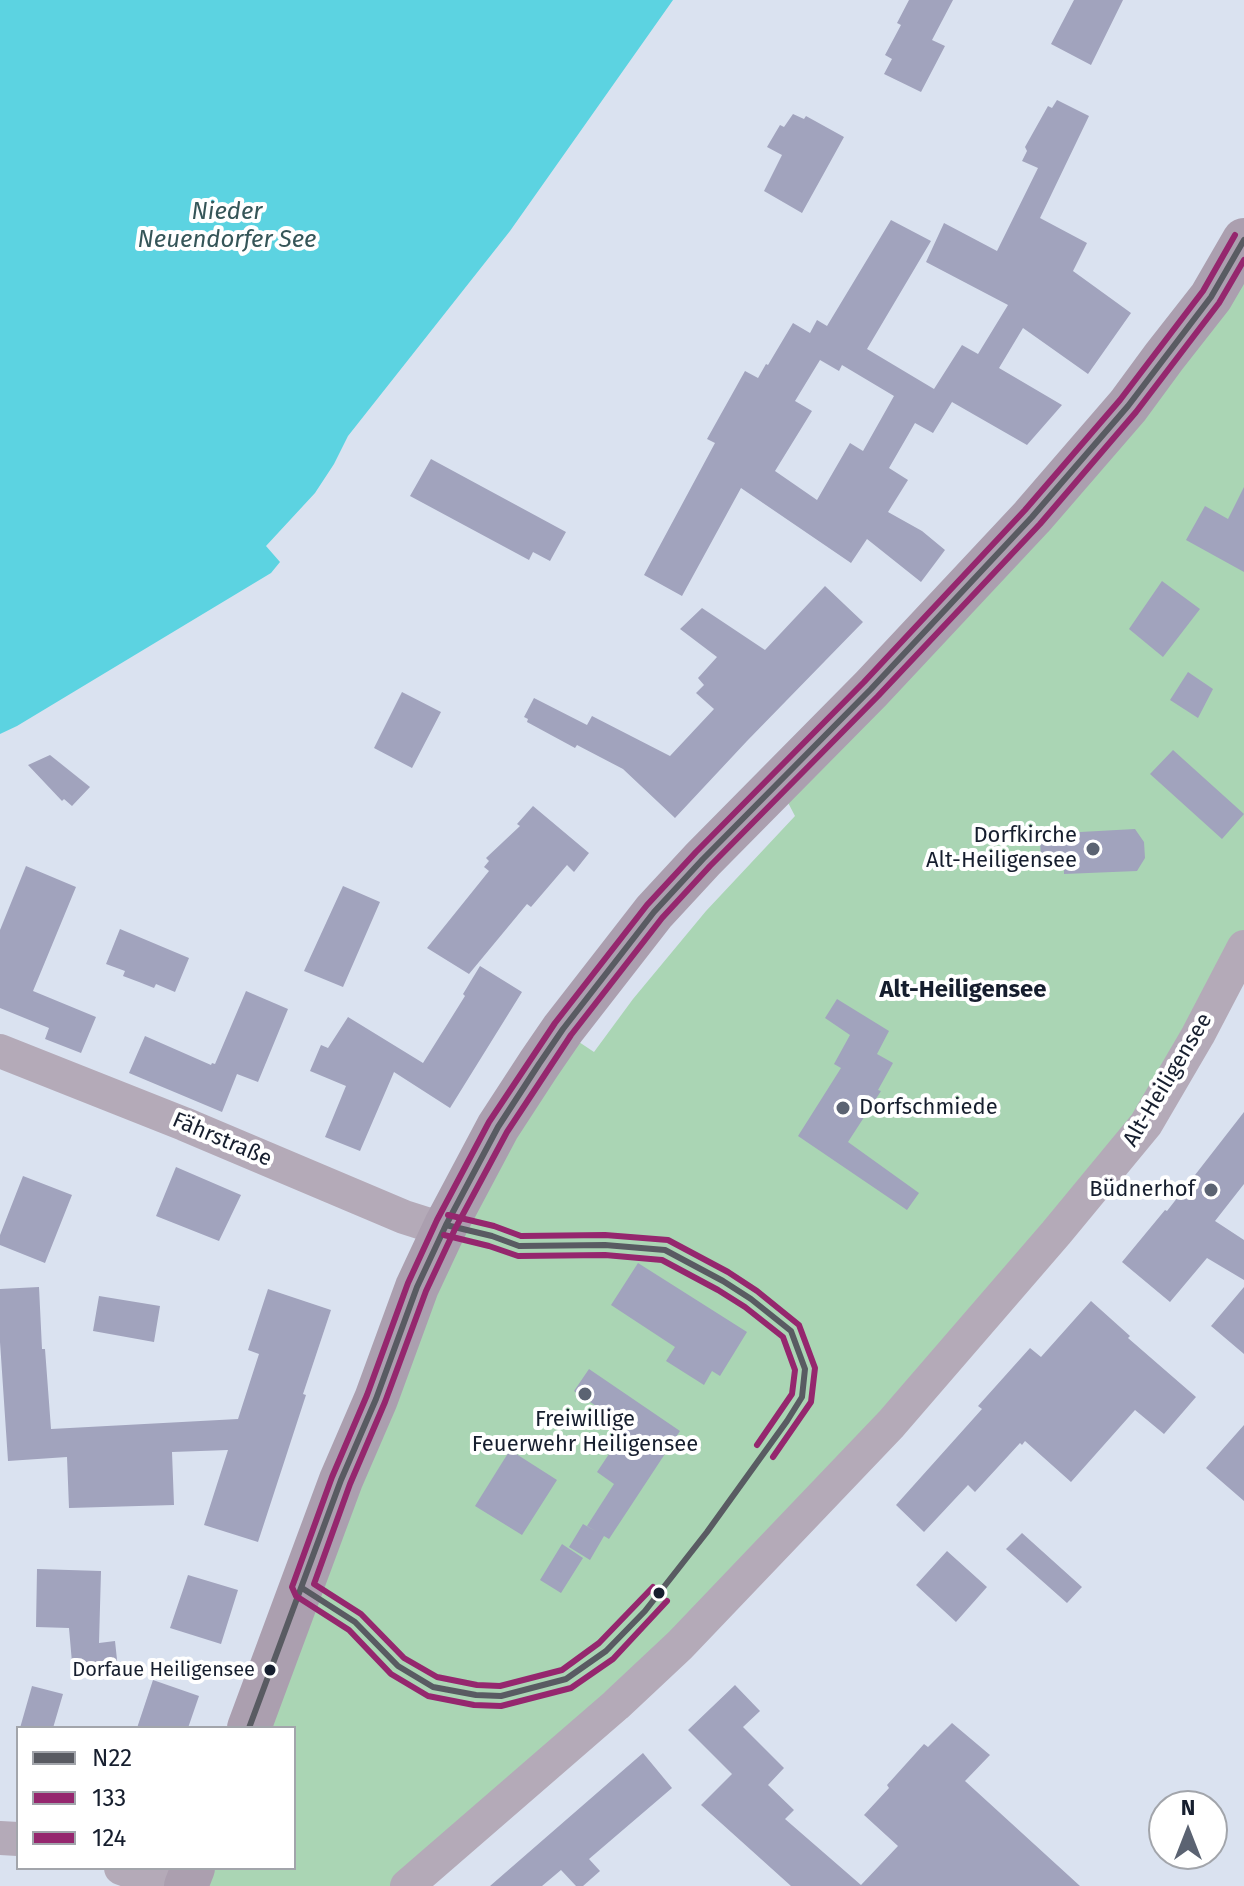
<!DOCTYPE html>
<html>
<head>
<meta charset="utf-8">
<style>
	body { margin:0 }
	#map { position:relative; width:1244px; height:1886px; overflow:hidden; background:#dae2f0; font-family:"Fira Sans",sans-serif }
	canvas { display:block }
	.legend { position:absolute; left:16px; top:1726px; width:280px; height:144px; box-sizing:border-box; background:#fff; border:2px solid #a2a5ab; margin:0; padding:10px 14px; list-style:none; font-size:24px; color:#161e2e }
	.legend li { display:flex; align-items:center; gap:16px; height:40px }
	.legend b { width:40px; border:2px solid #a2a5ab }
	.north { position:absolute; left:1148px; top:1790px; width:80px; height:80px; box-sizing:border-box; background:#fff; border:2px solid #a2a5ab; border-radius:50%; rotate:0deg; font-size:22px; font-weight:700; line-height:32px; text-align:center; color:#161e2e }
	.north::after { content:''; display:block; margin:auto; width:28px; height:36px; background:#5b6372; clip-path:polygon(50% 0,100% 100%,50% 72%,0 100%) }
</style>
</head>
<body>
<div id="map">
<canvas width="1244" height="1886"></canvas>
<ul class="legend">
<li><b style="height:10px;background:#595b62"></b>N22</li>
<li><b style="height:10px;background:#95276e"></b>133</li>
<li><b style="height:10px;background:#95276e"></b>124</li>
</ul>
<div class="north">N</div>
</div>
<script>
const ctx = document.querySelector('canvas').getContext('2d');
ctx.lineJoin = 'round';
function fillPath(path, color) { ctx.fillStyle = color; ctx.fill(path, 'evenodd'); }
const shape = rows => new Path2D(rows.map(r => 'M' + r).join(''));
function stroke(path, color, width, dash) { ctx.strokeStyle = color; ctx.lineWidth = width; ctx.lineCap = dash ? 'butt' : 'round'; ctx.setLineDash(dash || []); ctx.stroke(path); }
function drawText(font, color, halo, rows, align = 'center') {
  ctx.font = font + ' "Fira Sans",sans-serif'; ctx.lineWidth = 8; ctx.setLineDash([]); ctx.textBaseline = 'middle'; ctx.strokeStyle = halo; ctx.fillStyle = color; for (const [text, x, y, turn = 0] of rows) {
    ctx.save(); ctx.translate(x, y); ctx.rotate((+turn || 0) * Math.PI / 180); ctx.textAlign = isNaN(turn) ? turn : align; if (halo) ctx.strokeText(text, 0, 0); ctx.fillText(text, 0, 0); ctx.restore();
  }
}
fillPath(shape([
	[1244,269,1244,938,1146,1115,698,1618,395,1886,203,1886,210,1868,294,1868,294,1728,264,1728,444,1261,573,1038,594,1052,633,999,706,911,795,816,784,795]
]), '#aad5b4');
fillPath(shape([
	[0,0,673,0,510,231,348,436,334,464,315,493,266,546,280,562,271,573,17,726,0,734]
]), '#5cd3e1');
fillPath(shape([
	[909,0,953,0,932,40,945,46,921,92,884,74,892,59,885,55,901,25,897,23],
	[1074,0,1123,0,1091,65,1051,44],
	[1057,100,1089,116,1040,218,1087,243,1073,271,1131,313,1088,374,1023,328,999,368,1062,405,1027,445,952,402,933,433,915,423,889,468,908,480,888,512,922,531,945,550,921,582,867,539,851,563,741,488,682,596,644,575,715,443,707,439,745,371,758,378,766,364,768,365,793,323,810,333,817,320,827,326,891,220,931,241,867,349,934,389,962,345,978,354,1008,305,926,262,944,223,997,251,1038,168,1022,161,1027,151,1025,147,1048,106,1052,108],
	[820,360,839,371,842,365,894,396,863,451,850,443,817,500,775,471,812,411,795,401],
	[793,114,804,119,806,116,844,137,802,213,764,191,782,155,767,147,780,125,784,127],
	[431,459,566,532,550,561,533,552,529,560,410,496],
	[1244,487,1244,572,1186,540,1205,506,1228,519],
	[1162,581,1200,609,1163,657,1129,629],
	[825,586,863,622,747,741,675,818,623,769,577,745,575,748,527,722,528,719,524,717,534,698,587,725,592,716,670,756,714,709,696,693,704,685,698,678,717,657,680,629,702,608,765,650],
	[1188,672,1213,689,1198,718,1170,700],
	[402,692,441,712,412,768,374,748],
	[1173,750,1244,814,1222,839,1150,774],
	[50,755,90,787,72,806,64,799,62,801,28,765],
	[533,806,589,853,574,872,567,865,531,907,527,904,469,974,427,948,489,871,484,867,489,861,486,858,520,826,517,824],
	[1135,829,1144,842,1145,858,1137,871,1064,874,1064,867,1042,868,1040,843,1062,841,1062,833],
	[26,866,76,887,33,991,96,1017,81,1053,45,1039,49,1028,0,1008,0,930],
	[343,886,380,902,343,987,304,971],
	[120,929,189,958,175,992,156,984,154,988,139,982,123,976,125,971,106,964],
	[480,966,522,992,450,1108,394,1072,360,1151,325,1137,346,1086,310,1071,321,1045,328,1048,348,1017,423,1063,465,996,463,994],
	[246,991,288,1009,258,1082,237,1074,222,1112,129,1073,145,1036,211,1065,212,1063,215,1064],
	[837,999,889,1031,877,1054,893,1063,878,1090,881,1091,848,1142,919,1193,907,1210,798,1136,841,1068,834,1064,850,1035,825,1018],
	[1244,1112,1244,1184,1215,1221,1244,1240,1244,1280,1207,1258,1170,1302,1122,1262,1165,1210,1167,1211],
	[176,1167,241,1195,219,1241,156,1216],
	[23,1176,72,1195,45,1263,0,1245,0,1235],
	[638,1263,747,1332,720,1376,712,1371,704,1385,666,1361,675,1347,611,1305],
	[39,1287,42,1349,45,1349,51,1429,238,1419,259,1354,248,1350,268,1289,331,1310,303,1394,306,1395,258,1542,204,1525,228,1450,172,1452,174,1505,69,1508,67,1457,8,1461,0,1342,0,1289],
	[1244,1287,1244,1354,1211,1326],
	[99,1296,160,1306,154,1342,93,1331],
	[1091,1301,1130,1336,1128,1338,1196,1397,1164,1434,1135,1410,1071,1482,1025,1441,1022,1445,1020,1443,975,1492,968,1485,924,1532,896,1505,982,1409,978,1406,1030,1348,1041,1357],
	[589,1369,680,1431,609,1539,604,1536,590,1560,569,1547,583,1524,597,1532,587,1526,614,1484,597,1472,627,1427,574,1391],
	[1244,1425,1244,1501,1206,1468],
	[510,1450,557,1480,522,1535,475,1506],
	[1022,1533,1082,1587,1067,1603,1006,1549],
	[562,1544,583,1558,561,1593,540,1580],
	[947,1551,987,1587,956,1622,916,1585],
	[37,1569,101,1571,99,1643,115,1641,118,1669,73,1674,69,1628,36,1627],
	[188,1575,238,1590,221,1644,170,1628],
	[153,1680,199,1696,188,1728,137,1728],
	[735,1685,760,1711,743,1727,784,1768,768,1785,794,1810,785,1819,861,1885,898,1846,864,1815,889,1788,887,1785,924,1744,928,1747,952,1723,990,1755,965,1781,1080,1886,791,1886,701,1805,732,1774,688,1730],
	[32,1686,63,1694,53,1728,20,1728],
	[643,1753,672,1788,589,1859,600,1871,583,1886,576,1886,561,1870,542,1886,490,1886]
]), '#a1a3bd');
stroke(shape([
	[0,1051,184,1124,404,1217,426,1224,446,1225],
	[0,1838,18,1839],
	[121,1868,170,1886],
	[407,1886,616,1705,680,1645,891,1424,1056,1233,1146,1124,1198,1035,1244,947]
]), '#b4aab8', 34);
stroke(shape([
	[249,1728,341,1480,376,1399,417,1287,446,1225,498,1127,539,1064,563,1029,654,912,703,859,871,689,1032,517,1128,406,1164,357,1211,297,1244,240],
	[186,1886,193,1868]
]), '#ab9faf', 44);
stroke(shape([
	[302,1588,355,1622,398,1666,433,1687,476,1695,501,1696,566,1679,606,1651,645,1611,707,1532,787,1421,802,1397,805,1369,791,1331,751,1299,723,1281,665,1250,605,1245,519,1246,492,1236,446,1225],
	[249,1728,341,1480,376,1399,417,1287,446,1225,498,1127,539,1064,563,1029,654,912,703,859,871,689,1032,517,1128,406,1211,297,1244,240]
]), '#595b62', 6);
stroke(shape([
	[444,1235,489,1246,518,1256,605,1255,662,1260,718,1290,745,1307,783,1337,795,1370,792,1394,757,1445],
	[653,1587,599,1643,562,1670,500,1686,477,1685,437,1677,404,1658,361,1614,314,1584,350,1484,385,1402,426,1291,455,1229,507,1132,571,1035,662,918,710,866,878,696,1040,524,1136,412,1219,303,1244,260]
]), '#95276e', 6);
stroke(shape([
	[448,1215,494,1226,521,1236,605,1235,668,1240,728,1272,757,1291,799,1325,815,1368,811,1402,773,1457],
	[667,1601,613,1659,571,1688,501,1706,474,1705,428,1696,391,1674,349,1630,296,1596,292,1587,332,1477,367,1395,408,1283,437,1220,489,1122,555,1023,647,905,696,852,864,682,1025,510,1120,400,1203,291,1235,235]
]), '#95276e', 6);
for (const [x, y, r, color] of [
	[1093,849,8,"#5b6372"],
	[843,1108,8,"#5b6372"],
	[1211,1190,8,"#5b6372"],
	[585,1394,8,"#5b6372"],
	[659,1593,7,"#161e2e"],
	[270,1670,7,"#161e2e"]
]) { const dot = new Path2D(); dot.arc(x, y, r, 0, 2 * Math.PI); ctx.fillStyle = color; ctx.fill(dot); stroke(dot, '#fff', 3); }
drawText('20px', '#161e2e', '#fff', [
	["Dorfaue Heiligensee",255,1670]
], 'right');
drawText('22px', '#161e2e', '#fff', [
	["Dorfkirche",1077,836],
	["Alt-Heiligensee",1077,861],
	["Dorfschmiede",859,1108,"left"],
	["Büdnerhof",1195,1190],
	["Freiwillige",585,1420,"center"],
	["Feuerwehr Heiligensee",585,1445,"center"]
], 'right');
drawText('22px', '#161e2e', '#fff', [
	["Alt-Heiligensee",1168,1080,-59],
	["Fährstraße",222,1140,23]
]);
drawText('italic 24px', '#355558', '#fff', [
	["Nieder",227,212],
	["Neuendorfer See",227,240]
]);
drawText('bold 24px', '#161e2e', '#fff', [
	["Alt-Heiligensee",963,990]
]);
</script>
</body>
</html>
